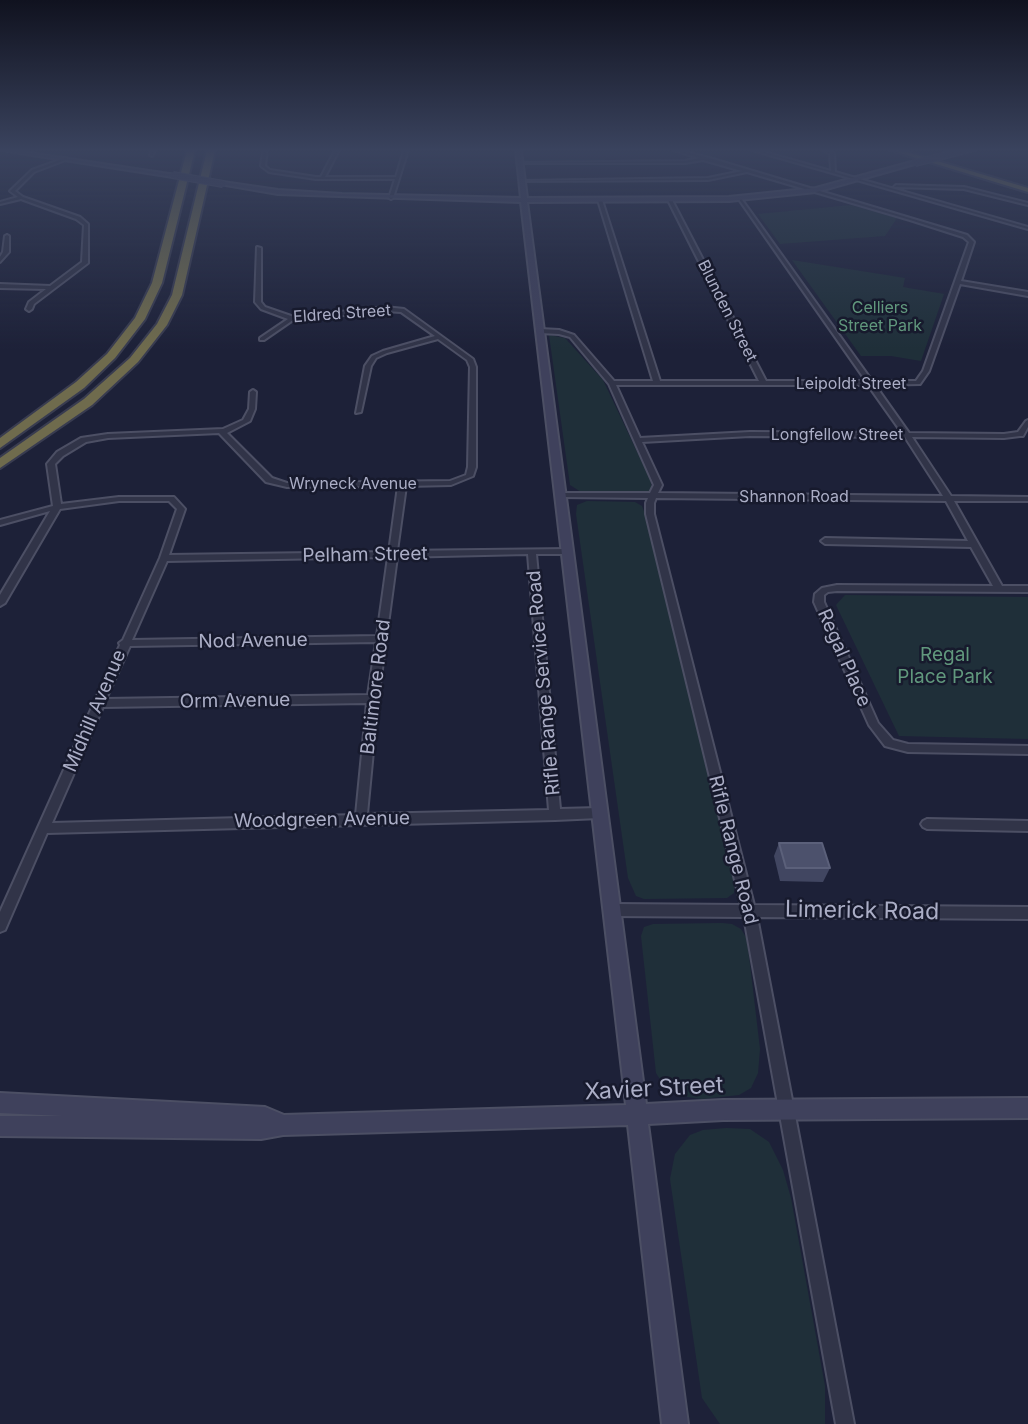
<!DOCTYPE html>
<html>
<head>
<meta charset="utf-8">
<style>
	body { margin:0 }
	canvas { display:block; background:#1d2138 }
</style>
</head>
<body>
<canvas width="1028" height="1424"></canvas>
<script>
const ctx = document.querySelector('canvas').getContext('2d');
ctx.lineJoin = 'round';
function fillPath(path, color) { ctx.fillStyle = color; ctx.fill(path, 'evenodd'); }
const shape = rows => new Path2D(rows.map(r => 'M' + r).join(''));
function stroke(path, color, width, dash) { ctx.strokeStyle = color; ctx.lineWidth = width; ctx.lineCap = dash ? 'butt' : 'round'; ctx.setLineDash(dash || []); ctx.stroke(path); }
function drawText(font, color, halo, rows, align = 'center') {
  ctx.font = font + ' Inter,sans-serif'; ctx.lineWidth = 5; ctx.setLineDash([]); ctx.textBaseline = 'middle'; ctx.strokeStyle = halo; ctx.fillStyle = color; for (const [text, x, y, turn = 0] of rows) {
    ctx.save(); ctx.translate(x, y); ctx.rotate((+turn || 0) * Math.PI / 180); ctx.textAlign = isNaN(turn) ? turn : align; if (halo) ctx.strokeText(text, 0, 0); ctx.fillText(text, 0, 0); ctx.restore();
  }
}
fillPath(shape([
	[851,205,897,218,885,236,780,244,758,214],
	[792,260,905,278,903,287,944,294,921,361,891,356,861,356],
	[549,335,565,338,603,380,650,479,652,489,650,492,581,492,570,485],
	[587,501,635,502,642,506,645,514,735,882,734,893,727,898,644,899,636,896,628,878,576,514,577,505],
	[845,595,1028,597,1028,739,899,736,836,605],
	[722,923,732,924,741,929,747,939,760,1049,758,1073,751,1088,739,1095,702,1099,679,1096,663,1084,656,1073,641,936,644,927,653,924],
	[726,1128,750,1129,769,1142,783,1170,791,1198,825,1386,825,1424,720,1424,702,1398,670,1179,675,1154,690,1135,703,1130]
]), '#1f2f39');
const street = shape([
	[152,150,156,150,152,156,150,155,152,150],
	[263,150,267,150,265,166,270,170,316,177,321,177,335,150,339,150,325,177,396,177,404,150,408,150,393,198,391,199,389,198,395,179,316,179,269,172,261,166,263,150],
	[673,150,677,150,706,157,967,235,974,242,961,281,1028,292,1028,296,960,284,929,371,920,384,875,385,909,433,1004,434,1018,432,1026,421,1028,420,1028,427,1023,436,1020,436,1004,438,912,437,951,496,1028,497,1028,501,954,501,1002,586,1028,586,1028,592,837,591,828,592,824,595,824,602,878,723,893,740,908,744,1028,746,1028,754,908,752,885,746,869,725,814,602,815,594,822,588,837,585,993,586,971,547,825,544,821,541,825,538,968,541,946,501,656,498,654,503,654,514,754,905,1028,907,1028,919,757,917,854,1424,836,1424,744,917,612,916,607,914,606,910,607,906,612,904,741,905,646,514,646,503,648,498,561,497,557,495,561,493,650,493,654,485,609,384,570,337,559,334,540,333,537,331,540,329,559,330,574,335,614,381,653,381,598,200,600,199,602,200,660,381,759,381,668,200,670,199,672,200,766,381,866,381,738,198,740,197,872,381,916,381,923,371,969,242,963,237,910,220,747,172,708,180,520,181,708,178,742,171,703,160,685,163,518,163,685,161,699,158,673,150],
	[616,385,868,385,902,433,750,432,640,438,616,385],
	[750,436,905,437,943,496,658,493,662,485,642,442,750,436],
	[752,150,757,150,831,171,830,154,823,150,827,150,834,153,835,172,1028,227,1028,229,752,150],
	[65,158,68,159,34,172,15,191,23,197,80,217,88,224,88,263,34,304,32,309,29,311,26,309,29,302,46,289,0,288,0,284,50,286,82,262,84,225,76,219,21,199,0,204,0,202,18,197,10,191,32,170,65,158],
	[896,185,964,187,1028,203,1028,205,964,189,894,187,896,185],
	[7,235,9,236,9,252,0,262,0,257,3,252,5,236,7,235],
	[257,247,261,248,261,302,265,307,294,317,385,307,404,309,473,359,476,367,476,467,473,476,451,485,406,486,397,551,570,549,570,553,567,554,536,554,560,809,599,808,603,810,605,813,603,816,599,818,555,820,47,833,5,930,0,932,0,912,120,645,119,643,123,640,160,558,177,509,169,501,119,501,60,509,5,603,0,606,0,595,50,511,0,525,0,520,53,506,47,464,57,452,81,438,108,434,223,429,243,420,249,409,250,392,253,390,256,392,255,409,250,421,227,433,272,478,287,483,450,481,466,475,468,467,470,367,467,360,438,339,387,353,376,358,371,366,361,412,356,413,365,366,372,356,383,351,435,336,401,312,385,311,293,320,264,340,260,340,260,338,288,319,261,309,255,302,257,247],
	[219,433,266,482,287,487,398,486,389,552,169,555,185,509,174,497,119,497,61,504,55,464,63,456,86,442,108,438,219,433],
	[528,554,549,810,367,814,378,699,397,557,528,554],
	[388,557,377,636,132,640,167,561,388,557],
	[376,642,368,695,106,699,130,646,376,642],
	[367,703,356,815,52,823,103,707,367,703],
	[927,819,1028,821,1028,831,927,829,923,827,921,824,923,821,927,819]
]);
const secondary = shape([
	[0,150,9,150,176,175,173,177,0,150],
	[516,150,521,150,527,198,729,197,816,188,915,161,918,163,816,192,729,201,527,202,646,1104,723,1100,1028,1098,1028,1118,723,1120,648,1124,688,1424,662,1424,628,1125,283,1135,261,1139,0,1136,0,1116,63,1116,0,1113,0,1093,265,1107,284,1115,626,1105,521,202,278,194,220,184,223,182,278,190,342,194,521,198,516,150],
	[965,150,975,150,958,154,955,152,965,150]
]);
const highway = shape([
	[187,150,195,150,162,283,145,319,115,358,84,388,0,448,0,438,76,382,107,354,135,318,152,283,187,150],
	[207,150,215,150,182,295,167,325,138,362,92,405,0,468,0,458,84,399,130,358,157,324,172,295,207,150],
	[890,150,900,150,1028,188,1028,192,890,150]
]);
stroke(street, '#4c4f64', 4);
stroke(secondary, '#4c4f64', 4);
stroke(highway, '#393c50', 4);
fillPath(street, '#313448');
fillPath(secondary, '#3f415c');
fillPath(highway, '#6f6b4d');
const secondaryBridge = shape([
	[915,163,958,152],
	[173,175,223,184]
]);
stroke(secondaryBridge, '#4c4f64', 8, []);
stroke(secondaryBridge, '#3f415c', 6);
fillPath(shape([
	[779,843,830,868,823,882,780,881,774,856]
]), '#414661');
const building = shape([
	[779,843,822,843,830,868,786,868,779,843]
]);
fillPath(building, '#4c516c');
stroke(building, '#5b607a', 2);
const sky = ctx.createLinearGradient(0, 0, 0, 349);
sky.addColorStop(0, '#10121f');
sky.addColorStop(0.43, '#3a435e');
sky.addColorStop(1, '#3a435e00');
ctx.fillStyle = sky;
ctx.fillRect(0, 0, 1028, 349);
drawText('16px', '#61987d', '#171a2d', [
	["Celliers",880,308],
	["Street Park",880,326]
]);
drawText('16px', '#abaec6', '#171a2d', [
	["Blunden Street",727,311,63],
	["Eldred Street",342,314,-4],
	["Leipoldt Street",851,384],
	["Longfellow Street",837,435],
	["Wryneck Avenue",353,484],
	["Shannon Road",794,497]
]);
drawText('19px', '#abaec6', '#171a2d', [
	["Pelham Street",365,555,-1],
	["Nod Avenue",253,641,-1],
	["Regal Place",844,658,66],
	["Rifle Range Service Road",544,683,-95],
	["Baltimore Road",376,687,-83],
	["Orm Avenue",235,701,-1],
	["Midhill Avenue",95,711,-67],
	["Woodgreen Avenue",322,820,-1],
	["Rifle Range Road",733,850,76]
]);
drawText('19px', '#61987d', '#171a2d', [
	["Regal",945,655],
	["Place Park",945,677]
]);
drawText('23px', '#abaec6', '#171a2d', [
	["Limerick Road",862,911,1],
	["Xavier Street",654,1089,-3]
]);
</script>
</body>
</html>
